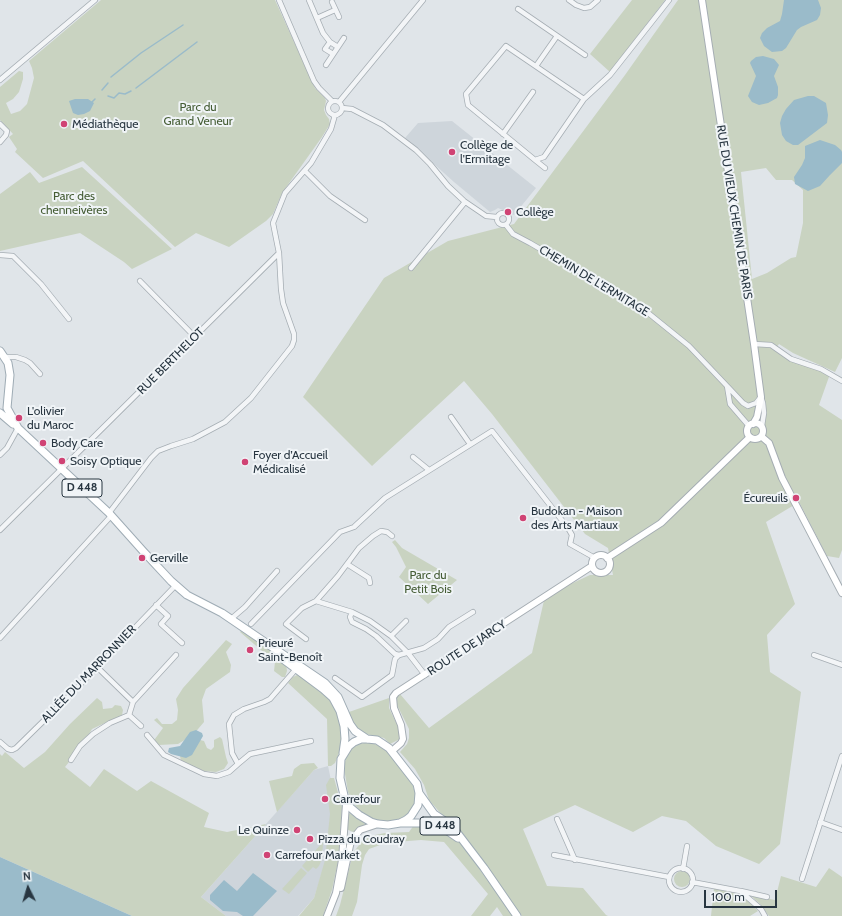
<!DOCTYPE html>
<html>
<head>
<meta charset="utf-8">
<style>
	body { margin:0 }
	#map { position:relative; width:842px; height:916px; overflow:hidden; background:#e0e5e9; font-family:Cabin,sans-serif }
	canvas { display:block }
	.north { position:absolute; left:8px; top:868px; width:40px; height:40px; -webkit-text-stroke:3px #f0f4f7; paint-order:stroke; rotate:355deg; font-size:11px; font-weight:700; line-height:16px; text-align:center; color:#283641 }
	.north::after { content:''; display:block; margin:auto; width:14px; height:18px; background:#283641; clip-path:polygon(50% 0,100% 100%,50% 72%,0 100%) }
	.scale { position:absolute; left:704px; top:890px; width:73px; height:18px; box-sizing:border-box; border:2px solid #283641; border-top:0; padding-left:5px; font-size:12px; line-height:14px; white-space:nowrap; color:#283641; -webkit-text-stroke:3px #f0f4f7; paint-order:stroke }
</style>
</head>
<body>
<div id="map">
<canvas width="842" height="916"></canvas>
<div class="north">N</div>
<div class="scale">100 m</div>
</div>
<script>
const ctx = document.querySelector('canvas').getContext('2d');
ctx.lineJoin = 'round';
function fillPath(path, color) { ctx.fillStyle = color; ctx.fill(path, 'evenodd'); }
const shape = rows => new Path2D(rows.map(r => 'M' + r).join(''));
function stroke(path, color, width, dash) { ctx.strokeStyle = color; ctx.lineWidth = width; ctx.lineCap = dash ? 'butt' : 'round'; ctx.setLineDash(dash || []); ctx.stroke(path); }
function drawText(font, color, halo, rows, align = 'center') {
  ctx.font = font + ' Cabin,sans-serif'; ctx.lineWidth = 4; ctx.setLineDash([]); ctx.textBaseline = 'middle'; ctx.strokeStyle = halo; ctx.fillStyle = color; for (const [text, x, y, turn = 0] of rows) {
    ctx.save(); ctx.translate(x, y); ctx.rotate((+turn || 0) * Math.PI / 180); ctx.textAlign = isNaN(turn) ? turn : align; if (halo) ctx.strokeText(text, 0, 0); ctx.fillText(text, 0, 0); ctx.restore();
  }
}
fillPath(shape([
	[452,121,536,188,514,215,498,208,495,210,490,212,454,182,405,138,418,123],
	[328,766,333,790,326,860,314,898,298,916,226,916,201,897,314,770]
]), '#ced5db');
fillPath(shape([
	[101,0,275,0,315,88,325,98,326,101,324,110,326,115,329,119,330,124,322,137,282,193,273,214,266,221,229,247,196,233,175,247,83,161,43,178,15,152,17,149,9,137,13,134,0,120,0,87,19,71,23,72,23,79,19,92,13,99,6,103,11,114,20,111,27,104,34,78,32,68,29,61],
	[632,0,665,0,610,72,590,54],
	[678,0,842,0,842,358,835,372,793,353,779,344,776,348,798,361,830,374,819,405,842,420,842,550,839,558,827,556,799,502,766,522,795,604,767,635,770,672,801,692,780,844,759,864,716,846,686,821,662,816,633,832,575,805,523,829,547,886,583,888,606,915,608,916,522,916,486,865,429,800,424,785,415,769,400,752,407,744,409,738,409,729,397,705,396,698,400,694,429,728,532,653,545,596,590,575,613,575,608,548,585,534,492,414,464,381,372,466,303,397,384,278,448,241,514,224,625,75],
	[766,168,776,180,792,180,803,190,803,223,796,257,791,258,767,273,752,279,741,172],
	[82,167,172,249,132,269,124,262,80,233,0,251,0,194,30,172,39,183],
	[395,540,402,548,457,580,428,604,399,577,406,567,396,547,392,542],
	[242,630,264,645,286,664,287,671,285,677,282,677,274,671,275,662,240,632],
	[226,640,232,644,226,652,231,665,230,672,206,689,202,700,204,722,193,735,178,744,159,745,152,743,163,728,154,720,157,718,162,724,172,724,177,720,178,710,176,699,183,688],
	[297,675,302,675,333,698,343,725,341,748,335,763,331,766,328,766,327,719,288,683,293,677],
	[97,698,102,702,103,709,112,708,115,705,121,706,123,710,122,715,92,729,82,746,65,767,90,787,104,769,137,791,151,781,209,813,204,827,227,832,266,824,201,897,226,916,132,916,0,857,0,754,2,756,5,752,24,768,45,752,70,724],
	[389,698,389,708,401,733,400,739,390,744,384,738,362,733,352,723,349,712],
	[220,737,222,739,226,757,228,763,224,769,216,772,204,771,181,761,180,756,196,739,204,741,207,748,211,750,214,747,214,740],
	[369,742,380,746,386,750,409,779,413,786,415,793,415,803,409,813,398,820,392,821,379,821,373,819,362,813,353,803,348,792,344,768,346,757,353,747,359,744],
	[314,763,318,768,314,770,277,812,269,781,292,776,294,769,301,764],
	[330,778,334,778,342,807,339,851,340,852,332,890,323,916,299,916,314,898,325,860,330,814,326,785],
	[350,813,366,824,366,825,353,832,346,829,348,814],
	[414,825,436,825,459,840,513,916,503,916,497,907,490,916,471,916,488,894,444,842,421,840,395,842,380,845,369,849,365,855,362,865,357,902,352,916,336,916,340,905,353,853,365,837,385,833,409,832],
	[322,843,323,843,322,859,319,866,316,869,313,867,308,872,302,866],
	[301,868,307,873,289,894,282,889],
	[829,868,842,877,842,916,769,916,760,904,750,895,775,900,781,876,816,887],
	'674 879a8 8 0 1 1 16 0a8 8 0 1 1-16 0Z',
	[714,888,734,893,746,899,758,911,750,916,711,916]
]), '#c9d3c1');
fillPath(shape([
	[784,0,818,0,821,8,820,15,817,20,801,27,797,30,786,48,782,51,772,52,764,46,760,38,762,33,767,28,780,21,782,14],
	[763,56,774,59,779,65,774,76,778,87,778,95,777,98,768,103,759,105,752,102,748,96,756,76,750,63,751,61,756,57],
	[808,96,814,96,826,103,828,115,827,123,798,145,793,145,786,141,782,135,780,123,782,116,786,109,794,100],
	[75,99,88,99,94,103,90,111,84,114,78,115,73,113,69,101],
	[820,140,835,145,841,150,842,152,842,163,830,175,820,186,808,191,795,184,794,177,802,165,805,158,805,146],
	[196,730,202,733,203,736,192,755,186,758,171,754,168,752,169,748,180,746,190,732],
	[0,857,132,916,0,916],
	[253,873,277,891,253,916,243,916,237,912,223,911,210,900,210,895,224,880,237,891]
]), '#9abbca');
stroke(shape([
	[111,77,141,53,183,25],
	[136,88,197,42],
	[102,90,108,83],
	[108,96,114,98,119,93,125,94,131,91],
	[92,102,95,99]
]), '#9abbca', 1.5);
const street = shape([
	[279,0,314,81,319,88,332,101],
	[309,0,323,33,330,42],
	[569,0,576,5,584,8,590,7,598,0],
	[332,2,339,17],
	[518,9,585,55],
	[317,18,335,10],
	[338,47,344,38],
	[326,65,338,47,330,42,325,49,333,54],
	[536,66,557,36],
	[0,80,95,0],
	[584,99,506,46,466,94,468,105,535,160,544,157,584,99,610,75,669,0],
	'328 108a7 7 0 1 1 14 0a7 7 0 1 1-14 0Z',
	[339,102,423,0],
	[342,108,352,109,383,125,416,150,430,164,448,186,464,201,486,216,497,217],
	[0,124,7,131,6,135,0,142],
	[503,134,533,92],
	[535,160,545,168],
	[305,171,330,196,365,220],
	'497 219a6 6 0 1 1 12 0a6 6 0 1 1-12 0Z',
	[506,225,513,234,530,243,642,308,689,346,727,386,730,404,749,426],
	[0,255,13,256,41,284,69,319],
	[411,268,465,202],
	[140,281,195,337],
	[754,344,771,345,791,359,821,369,842,381],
	[4,357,16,357,25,360,30,363,40,374],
	[728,387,743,403,748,406,756,403,760,398],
	[761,397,763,403,764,413,762,426],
	[451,417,470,444],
	[0,455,7,448,18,428],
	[413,457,429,470],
	[109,513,151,458,158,451,171,446,193,439,225,422,251,398,292,346,294,340,294,334,283,303,281,289,279,253,273,223,285,193,311,163,331,129,335,115],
	[0,530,279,253],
	[347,564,369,578,370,583],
	[316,601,352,612,370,621,391,636,408,653,425,675],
	[156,605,168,616,161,624,182,643],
	[352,612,350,617,352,622,366,629,376,636,395,654,399,655],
	[231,619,245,607,277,571],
	[251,624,340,532,354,527,385,498,492,431,568,528,572,535,570,544,595,558],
	[391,636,406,621],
	[0,638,111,516],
	[306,639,286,624,302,608,316,601,338,576,359,548,373,536,381,531,387,532,392,536],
	[814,655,842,665],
	[97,667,133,702,129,715,141,726],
	[335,678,362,697,392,675,395,659,399,655,424,648,438,639,449,627,473,612],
	[133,702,176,655],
	[147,735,164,755,204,774,217,776,229,772,238,764,232,753,229,724,234,715,244,709,264,702,270,699,296,669],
	[0,742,8,749,12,750,16,748,73,692,176,585],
	[71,760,80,746,93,734,110,723,129,715],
	[238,764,250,754,311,741],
	[557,819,575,860],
	[820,822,842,830],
	[554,855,669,877],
	'669 880a12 12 0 1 1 24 0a12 12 0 1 1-24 0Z',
	[683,869,687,846],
	[802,879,842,756],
	[692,882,740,891,761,909,765,916],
	[741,891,767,897]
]);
const secondary = shape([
	[702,0,754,344,761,397,757,417,753,424],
	'747 431a8 8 0 1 1 16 0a8 8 0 1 1-16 0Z',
	[762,437,769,443,782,478,842,593],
	'592 564a9 9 0 1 1 18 0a9 9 0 1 1-18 0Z',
	[607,558,661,523,750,437],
	[392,751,401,743,403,739,401,725,394,708,393,697,396,693,592,566],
	[341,888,351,841,360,830,378,824],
	[327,916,336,893,342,860,346,804]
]);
const primary = shape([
	[0,351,8,363,10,375,7,408,18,428,109,513,143,551,171,581,187,595,222,613,325,683,338,697,350,724,355,731,367,739],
	[0,413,13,424],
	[284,660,323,689,333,698,340,711,344,726,345,739,343,753],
	[361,739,367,739,377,740,389,748,417,784,419,793,418,805,411,816,406,820,400,823,388,825,378,824,371,822,359,815,346,804,340,778,341,759,349,746,354,742,361,739],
	[419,793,434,814,452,826,484,868,517,916],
	[402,823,430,823,442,827,458,838]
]);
stroke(street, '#a5adb3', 6);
stroke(secondary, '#a5adb3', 8);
stroke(primary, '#9facb5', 9);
stroke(street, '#f3f5f7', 4.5);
stroke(secondary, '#fff', 6);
stroke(primary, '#fff', 7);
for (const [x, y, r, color] of [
	[64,124,4,"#d04374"],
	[452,152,4,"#d04374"],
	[508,212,4,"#d04374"],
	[19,418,4,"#d04374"],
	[43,443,4,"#d04374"],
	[62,461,4,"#d04374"],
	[245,462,4,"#d04374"],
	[796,498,4,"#d04374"],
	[523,518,4,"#d04374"],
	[142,558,4,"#d04374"],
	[250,650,4,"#d04374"],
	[325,799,4,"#d04374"],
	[297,830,4,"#d04374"],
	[310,839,4,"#d04374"],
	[267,855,4,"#d04374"]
]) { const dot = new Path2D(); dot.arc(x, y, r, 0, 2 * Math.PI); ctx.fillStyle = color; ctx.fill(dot); stroke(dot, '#f0f4f7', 1.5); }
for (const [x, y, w] of [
	[82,488,40],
	[440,826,40]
]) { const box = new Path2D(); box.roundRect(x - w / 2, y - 9, w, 18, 3); ctx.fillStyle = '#f0f4f7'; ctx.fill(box); stroke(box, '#283641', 1); }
drawText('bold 11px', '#283641', null, [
	["D 448",82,488],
	["D 448",440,826]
]);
drawText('12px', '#455d35', '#f0f4f7', [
	["Parc du",198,107],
	["Grand Veneur",198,121],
	["Parc des",74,196],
	["chenneivères",74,210],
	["Parc du",428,575],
	["Petit Bois",428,589]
]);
drawText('12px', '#283641', '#f0f4f7', [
	["Médiathèque",72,124],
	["Collège de",460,145],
	["l'Ermitage",460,159],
	["Collège",516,212],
	["L'olivier",27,411],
	["du Maroc",27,425],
	["Body Care",51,443],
	["Foyer d’Accueil",253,455],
	["Médicalisé",253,469],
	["Soisy Optique",70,461],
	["Écureuils",788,498,"right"],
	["Budokan - Maison",531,511],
	["des Arts Martiaux",531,525],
	["Gerville",150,558],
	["Prieuré",258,643],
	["Saint-Benoît",258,657],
	["Carrefour",333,799],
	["Le Quinze",289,830,"right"],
	["Pizza du Coudray",318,839],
	["Carrefour Market",275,855]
], 'left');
drawText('12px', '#283641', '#f0f4f7', [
	["RUE DU VIEUX CHEMIN DE PARIS",734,212,81],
	["CHEMIN DE L'ERMITAGE",594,281,31],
	["RUE BERTHELOT",171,361,-45],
	["ROUTE DE JARCY",467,648,-33],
	["ALLÉE DU MARRONNIER",89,674,-46]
]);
</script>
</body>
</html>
